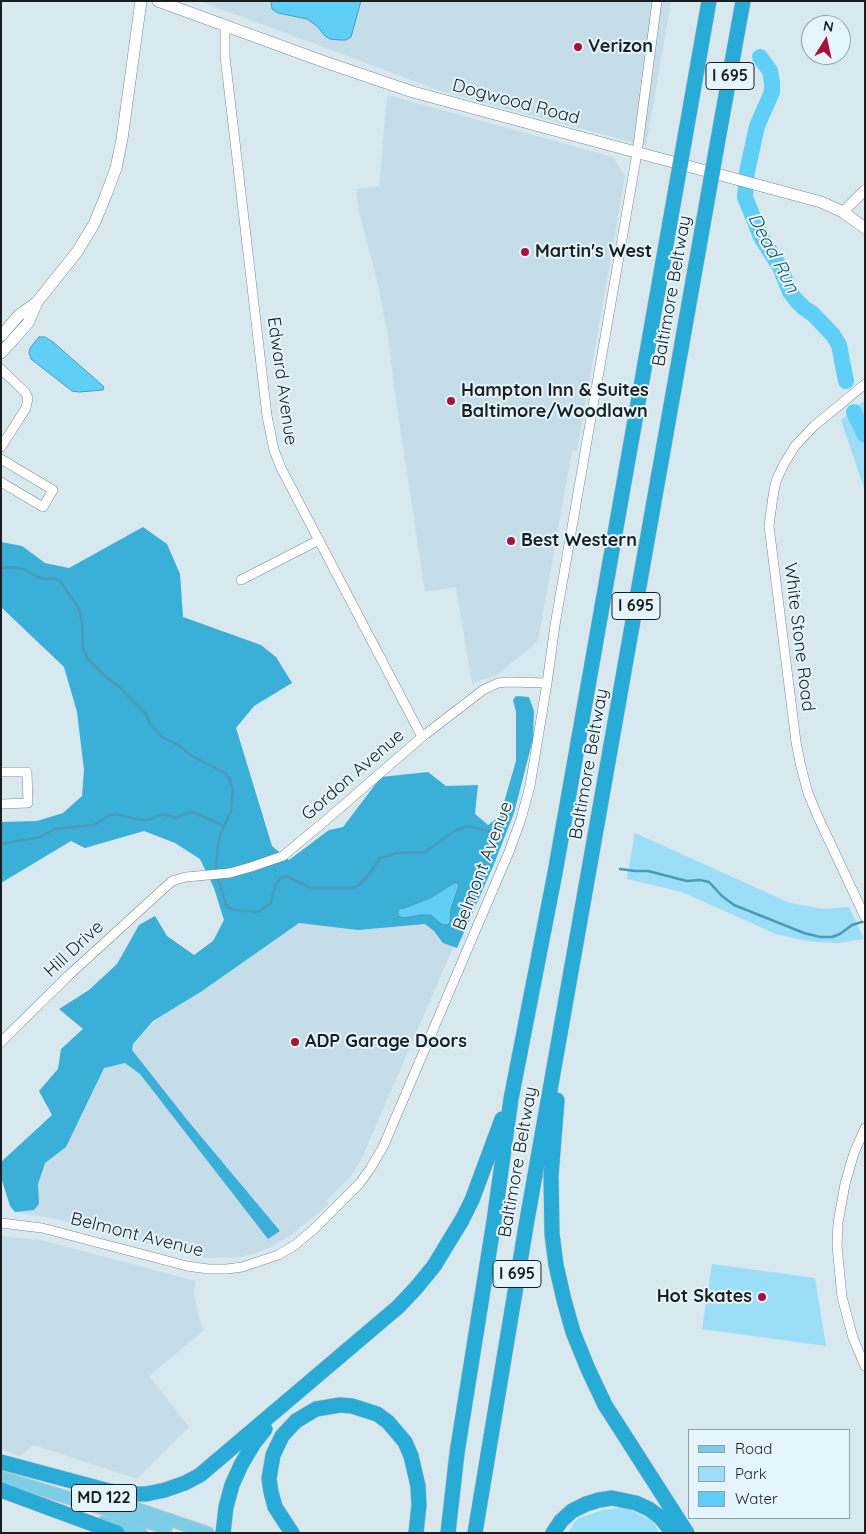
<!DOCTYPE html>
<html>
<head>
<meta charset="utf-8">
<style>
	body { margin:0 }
	#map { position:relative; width:866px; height:1534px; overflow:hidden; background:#d8e8ef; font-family:Quicksand,sans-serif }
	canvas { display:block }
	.frame { position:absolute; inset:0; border:2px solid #191f21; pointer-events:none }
	.legend { position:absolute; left:688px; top:1429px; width:162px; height:90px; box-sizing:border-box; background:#e5f5fd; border:1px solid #939fa5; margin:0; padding:6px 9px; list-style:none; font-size:15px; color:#191f21 }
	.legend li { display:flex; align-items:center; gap:10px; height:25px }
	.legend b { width:25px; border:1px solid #939fa5 }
	.north { position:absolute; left:801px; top:15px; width:50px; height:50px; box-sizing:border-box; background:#e5f5fd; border:1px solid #939fa5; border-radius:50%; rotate:10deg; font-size:14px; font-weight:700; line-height:20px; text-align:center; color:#191f21 }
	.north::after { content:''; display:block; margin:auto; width:18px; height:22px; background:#a81138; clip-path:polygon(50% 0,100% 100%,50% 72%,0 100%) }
</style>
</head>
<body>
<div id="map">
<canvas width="866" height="1534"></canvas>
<div class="frame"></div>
<ul class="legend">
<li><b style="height:6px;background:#7ecde7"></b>Road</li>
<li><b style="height:14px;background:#9cddf8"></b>Park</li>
<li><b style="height:14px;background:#60cff8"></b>Water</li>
</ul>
<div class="north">N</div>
</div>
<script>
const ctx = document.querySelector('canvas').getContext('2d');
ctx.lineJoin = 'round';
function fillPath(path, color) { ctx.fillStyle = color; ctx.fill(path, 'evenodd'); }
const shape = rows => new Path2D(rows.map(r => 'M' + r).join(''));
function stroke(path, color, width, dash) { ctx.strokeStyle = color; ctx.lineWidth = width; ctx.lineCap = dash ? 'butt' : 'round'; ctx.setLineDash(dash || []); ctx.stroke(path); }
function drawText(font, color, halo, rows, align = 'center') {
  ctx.font = font + ' Quicksand,sans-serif'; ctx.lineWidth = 4; ctx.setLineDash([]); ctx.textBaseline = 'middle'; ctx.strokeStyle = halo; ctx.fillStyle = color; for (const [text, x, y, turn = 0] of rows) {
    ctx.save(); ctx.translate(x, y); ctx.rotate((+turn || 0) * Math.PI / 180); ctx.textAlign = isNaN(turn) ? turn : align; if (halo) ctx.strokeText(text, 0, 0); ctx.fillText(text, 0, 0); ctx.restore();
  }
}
fillPath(shape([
	[199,1,671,1,646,146,441,91],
	[387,95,613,157,625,176,577,451,572,451,538,641,497,675,472,683,456,587,425,592,396,400,387,330,376,276,359,212,356,189,379,186],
	[498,844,361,1160,351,1176,326,1201,328,1205,292,1234,275,1245,260,1252,241,1257,208,1258,191,1255,52,1218,15,1212,10,1206,1,1177,1,1162,304,885],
	[1,1236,41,1240,196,1281,194,1292,196,1304,199,1318,204,1330,149,1376,189,1427,137,1479,34,1445,20,1456,1,1449]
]), '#c5dde8');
fillPath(shape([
	[865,400,865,491,841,420],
	[635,833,790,903,824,909,849,907,864,939,839,943,816,942,796,939,776,934,682,892,627,879],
	[712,1264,815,1278,826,1346,702,1329],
	[625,1507,654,1522,659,1533,568,1533,577,1519,603,1510]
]), '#9cddf8');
fillPath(shape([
	[143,527,167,544,180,574,183,617,261,645,276,657,292,683,254,706,236,728,272,846,289,860,329,830,343,827,381,777,428,772,446,786,478,785,475,814,488,825,500,816,516,761,516,712,513,700,516,696,529,697,534,711,533,739,514,813,494,864,457,948,443,943,434,931,425,924,358,930,299,923,202,991,153,1021,133,1044,132,1050,188,1121,280,1231,268,1239,140,1074,125,1063,104,1068,66,1147,45,1163,38,1184,39,1204,34,1210,15,1212,10,1206,1,1177,1,1162,52,1115,39,1091,58,1069,61,1049,83,1029,59,1009,89,990,117,964,139,925,155,916,167,936,194,955,213,941,224,920,214,888,200,859,175,843,144,831,85,848,71,841,1,883,1,822,37,821,63,813,82,796,84,770,77,712,64,667,1,607,1,542,22,546,45,563,69,568]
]), '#3aafd7');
const water = shape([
	[271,1,361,1,351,37,346,40,340,40,330,39,325,36,317,26,307,19,278,13,272,9,271,1],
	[39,337,45,337,53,342,102,385,104,387,103,390,79,392,72,391,31,359,29,353,30,348,39,337],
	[454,883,457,883,459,885,451,909,450,922,448,925,441,924,431,915,420,915,404,918,398,916,398,912,399,909,405,908,432,897,454,883]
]);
fillPath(water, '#60cff8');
stroke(water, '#4b9ab8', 1);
stroke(shape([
	[1,568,12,567,23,569,43,579,55,579,61,582,79,609,82,622,83,648,88,659,107,678,121,688,128,696,146,714,150,724,162,737,178,745,192,756,225,773,229,778,233,788,231,811,220,835,218,845,216,866,219,882,227,907,234,910,258,912,270,904,276,884,281,878,286,876,311,888,351,888,358,886,363,881,370,873,380,858,396,853,425,852,453,832,464,827,473,827,502,835],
	[1,844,40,837,55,829,94,825,108,816,116,814,141,820,148,820,163,814,175,818,187,813,192,812,218,823,224,827],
	[620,869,635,871,648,871,687,881,700,880,709,882,722,896,734,905,804,933,820,937,832,937,840,934,852,925,865,921]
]), '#4b9ab8', 2.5);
stroke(shape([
	[760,57,770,71,772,82,772,92,757,126,747,172,745,197,761,237,780,267,790,292,796,300,804,308,813,314,833,335,839,345,846,381],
	[854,412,865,435]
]), '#60cff8', 16);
const minor = shape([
	[225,26,225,56,267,416,274,450,281,468,422,737],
	[1,369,25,392,28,398,26,408,1,447],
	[865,384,814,426,795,446,784,464,776,481,773,496,769,526,796,742,801,767,808,793,818,817,865,917],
	[1,459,53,490,43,507,1,482],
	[241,580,319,540],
	[1,772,27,772,28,803,1,804],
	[1,1042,68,976,172,881,186,877,230,873,251,867,283,856,325,821,422,737,483,690,498,683,508,682,547,683],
	[865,1128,854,1153,845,1184,838,1223,837,1246,842,1297,853,1338,865,1366],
	[1,1223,42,1228,187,1266,208,1269,227,1269,242,1267,278,1255,295,1245,314,1229,360,1183,370,1169,383,1147,509,852,521,819,530,786,547,683,555,625,637,153,657,1]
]);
const tertiary = shape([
	[843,212,865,190]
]);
const secondary = shape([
	[158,1,322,61,413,92,821,202,843,212,865,228],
	[1,336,19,315,36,303],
	[1,353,28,323,37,302,77,252,94,224,106,195,116,168,122,139,141,1]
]);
const primary = shape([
	[1,1477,166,1528],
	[85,1491,208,1533],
	[104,1522,141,1533]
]);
const motorway = shape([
	[684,143,709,1],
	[716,151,743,1],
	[557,1100,551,1176,552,1234,556,1265,564,1300,573,1332,588,1369,605,1405,687,1533],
	[1,1462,109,1491,127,1494,146,1494,165,1490,185,1483,200,1475,398,1307,416,1288,434,1266,462,1220,472,1200,502,1119],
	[1,1490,117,1533],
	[223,1533,226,1507,232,1485,241,1465,254,1443,265,1429],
	[292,1533,275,1507,271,1492,269,1479,273,1455,282,1436,296,1421,316,1409,340,1405,352,1406,377,1414,388,1422,405,1442,411,1456,418,1486,419,1505,416,1533],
	[448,1533,457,1453,494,1221,511,1099,555,873,676,188],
	[475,1533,526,1226,708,196],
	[553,1533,561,1521,572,1511,586,1504,599,1500,612,1498,636,1503,649,1509,660,1517,673,1533]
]);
stroke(minor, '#7a8990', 10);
stroke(tertiary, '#7a8990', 11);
stroke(secondary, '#7a8990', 12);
stroke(primary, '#c3c5c5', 14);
stroke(motorway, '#c3c5c5', 16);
stroke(minor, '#fff', 9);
stroke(tertiary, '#fff', 10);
stroke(secondary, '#fff', 11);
stroke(primary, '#7ecde7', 12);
stroke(motorway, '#28acd7', 15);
const motorwayBridge = shape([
	[676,188,684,143],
	[708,196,716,151]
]);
stroke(motorwayBridge, '#c3c5c5', 16, []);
stroke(motorwayBridge, '#28acd7', 15);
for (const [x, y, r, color] of [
	[578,47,5,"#a81138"],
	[525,252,5,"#a81138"],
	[451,401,5,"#a81138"],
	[511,541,5,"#a81138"],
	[295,1042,5,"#a81138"],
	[762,1297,5,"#a81138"]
]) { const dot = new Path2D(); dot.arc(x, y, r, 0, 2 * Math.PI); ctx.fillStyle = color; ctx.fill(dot); stroke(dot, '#e5f5fd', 2); }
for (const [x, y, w] of [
	[730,76,48],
	[636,606,48],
	[517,1274,48],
	[104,1498,65]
]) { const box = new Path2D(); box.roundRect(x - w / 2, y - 13.5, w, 27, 4); ctx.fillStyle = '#e5f5fd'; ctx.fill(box); stroke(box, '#191f21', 1); }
drawText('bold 16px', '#191f21', null, [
	["I 695",730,76],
	["I 695",636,606],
	["I 695",517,1274],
	["MD 122",104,1498]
]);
drawText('bold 18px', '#191f21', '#e5f5fd', [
	["Verizon",588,47],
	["Martin's West",535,252],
	["Hampton Inn & Suites",461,391],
	["Baltimore/Woodlawn",461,412],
	["Best Western",521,541],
	["ADP Garage Doors",305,1042],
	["Hot Skates",752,1297,"right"]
], 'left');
drawText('18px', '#191f21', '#e5f5fd', [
	["Dogwood Road",516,102,15],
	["Baltimore Beltway",672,291,-80],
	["Edward Avenue",282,381,82],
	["White Stone Road",799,637,83],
	["Baltimore Beltway",589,764,-80],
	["Gordon Avenue",353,775,-41],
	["Belmont Avenue",483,866,-69],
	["Hill Drive",74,949,-43],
	["Baltimore Beltway",518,1162,-80],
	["Belmont Avenue",137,1235,14]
]);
drawText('italic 19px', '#2a596a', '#e5f5fd', [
	["Dead Run",773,253,62]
]);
</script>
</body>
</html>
